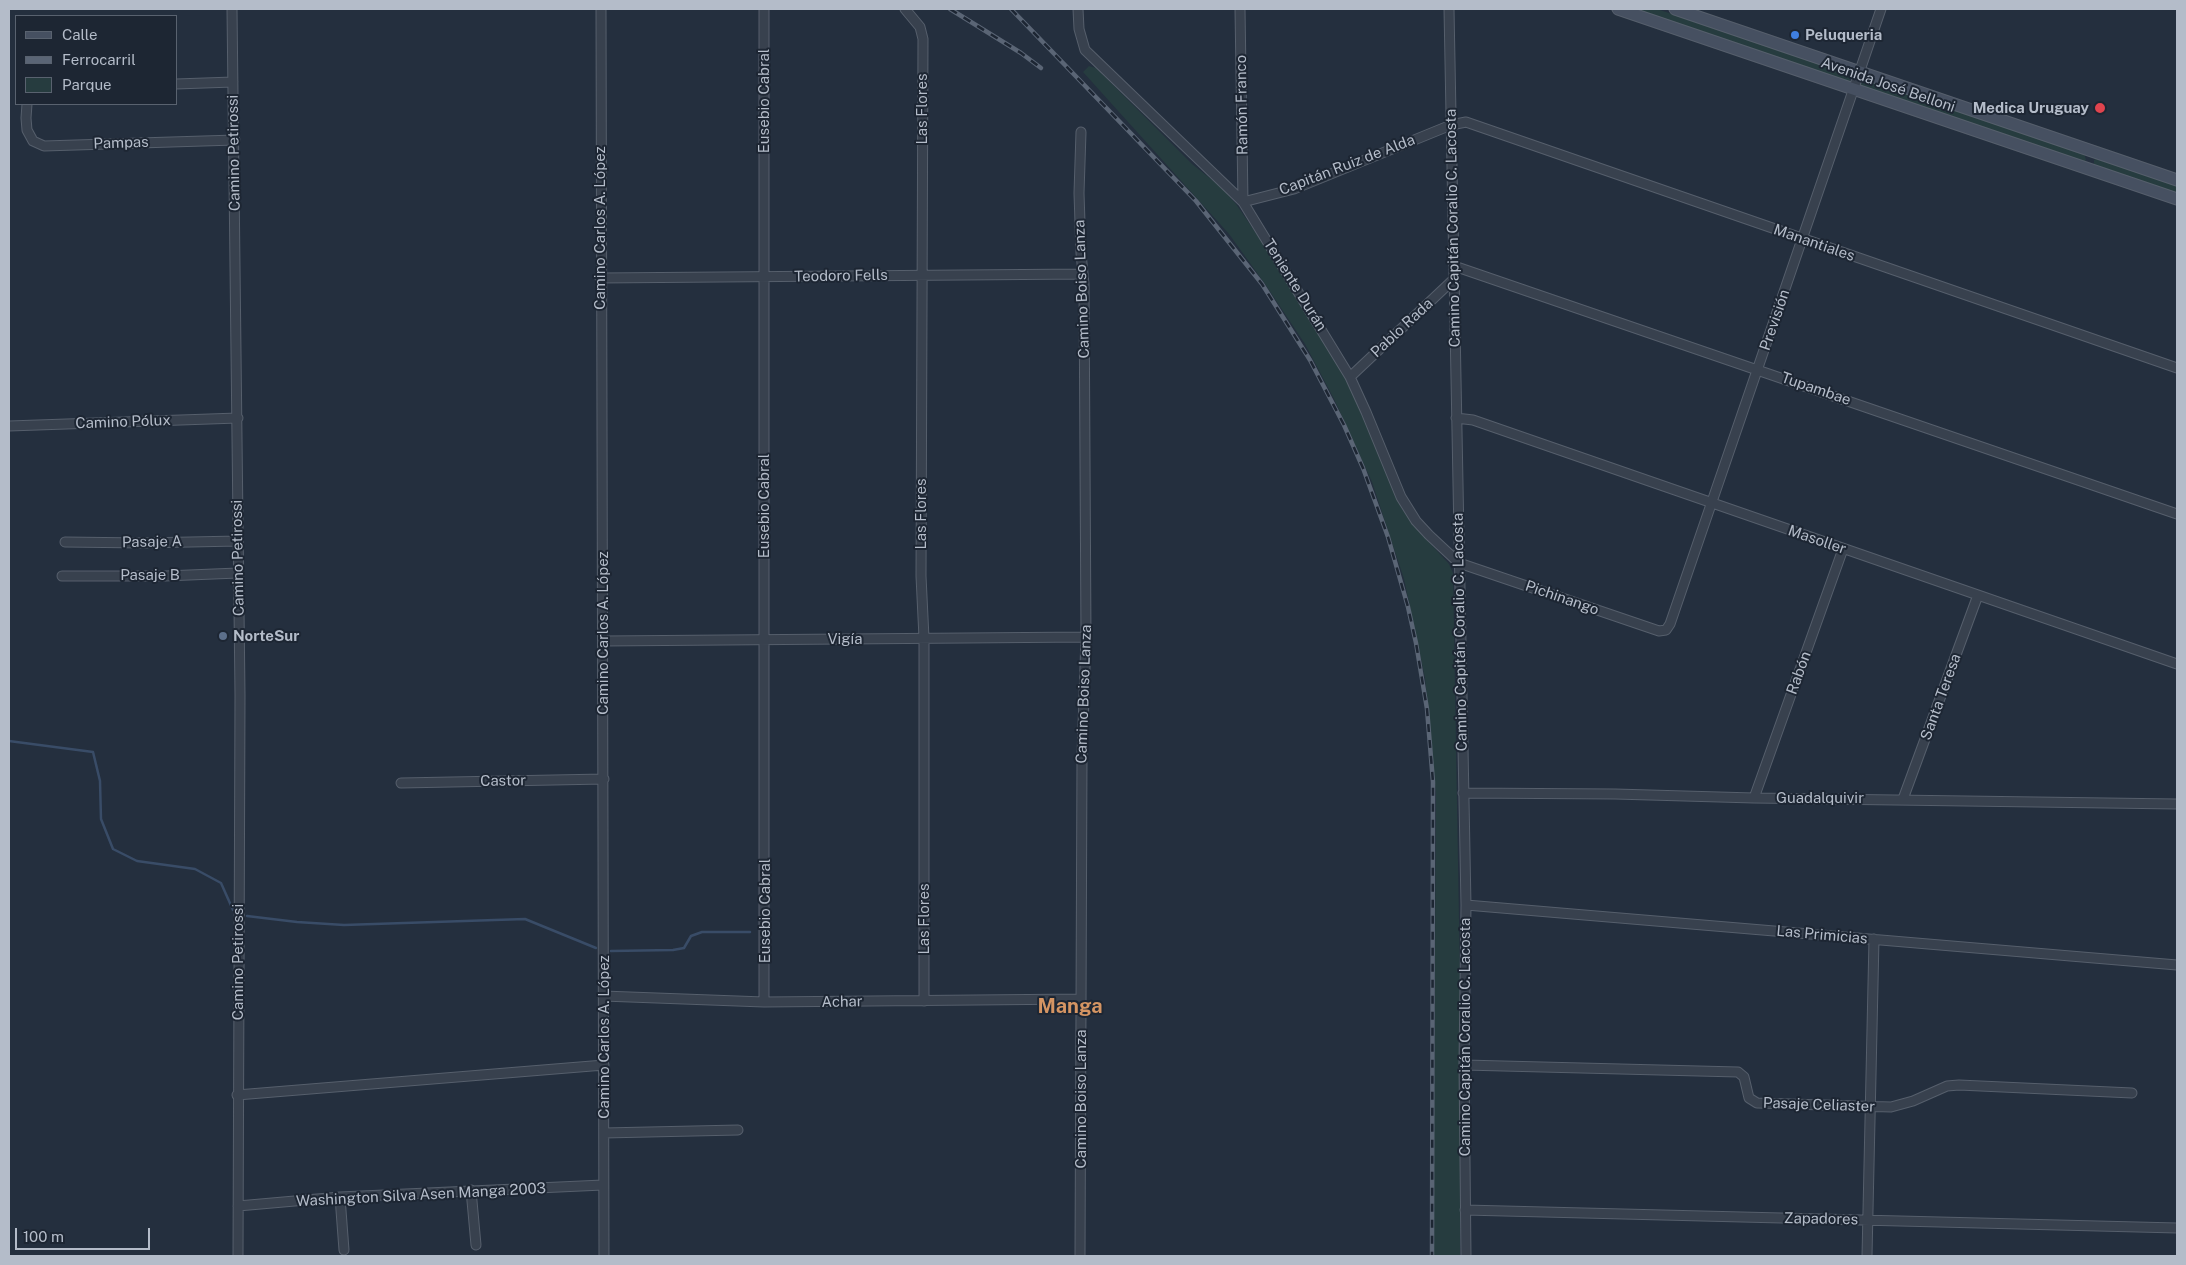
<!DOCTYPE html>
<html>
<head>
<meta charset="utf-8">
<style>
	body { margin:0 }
	#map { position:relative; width:2186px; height:1265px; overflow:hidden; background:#242f3e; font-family:"Public Sans",sans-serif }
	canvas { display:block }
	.frame { position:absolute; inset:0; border:10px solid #b4bcc9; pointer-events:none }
	.legend { position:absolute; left:15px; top:15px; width:162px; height:90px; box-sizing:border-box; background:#1d2633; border:1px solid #59626f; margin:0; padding:6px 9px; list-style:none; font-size:15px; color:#b4bcc9 }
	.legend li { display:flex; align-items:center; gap:10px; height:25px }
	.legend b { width:25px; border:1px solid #59626f }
	.scale { position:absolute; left:15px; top:1228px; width:135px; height:22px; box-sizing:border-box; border:2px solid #b4bcc9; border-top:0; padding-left:6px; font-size:15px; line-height:18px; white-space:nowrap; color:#b4bcc9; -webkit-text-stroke:4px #1d2633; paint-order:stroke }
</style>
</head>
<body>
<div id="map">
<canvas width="2186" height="1265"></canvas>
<div class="frame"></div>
<ul class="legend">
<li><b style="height:6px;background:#465061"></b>Calle</li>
<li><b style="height:6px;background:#5a6575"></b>Ferrocarril</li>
<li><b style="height:14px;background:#263c3f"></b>Parque</li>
</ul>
<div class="scale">100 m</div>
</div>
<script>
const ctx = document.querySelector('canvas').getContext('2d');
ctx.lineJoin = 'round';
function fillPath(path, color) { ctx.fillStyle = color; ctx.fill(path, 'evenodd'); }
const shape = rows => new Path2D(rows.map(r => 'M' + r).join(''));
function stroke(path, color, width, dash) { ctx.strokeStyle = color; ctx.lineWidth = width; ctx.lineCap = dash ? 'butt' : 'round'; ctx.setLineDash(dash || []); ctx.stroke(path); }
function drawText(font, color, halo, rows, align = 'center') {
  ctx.font = font + ' "Public Sans",sans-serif'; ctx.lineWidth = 4; ctx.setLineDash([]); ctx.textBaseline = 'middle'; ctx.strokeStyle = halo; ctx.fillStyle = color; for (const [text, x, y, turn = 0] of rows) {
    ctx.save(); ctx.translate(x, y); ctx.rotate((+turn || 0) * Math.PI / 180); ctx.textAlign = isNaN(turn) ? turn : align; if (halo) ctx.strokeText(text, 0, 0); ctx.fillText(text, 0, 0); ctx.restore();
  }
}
fillPath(shape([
	[1627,9,1657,9,1848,73,1851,75,1850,80,1849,83],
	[1089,66,1096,68,1192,164,1221,187,1236,204,1286,277,1343,371,1402,509,1417,529,1449,564,1453,573,1461,1035,1460,1256,1433,1256,1436,795,1425,678,1404,579,1372,482,1334,399,1305,344,1265,284,1229,234,1083,72],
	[1862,78,2084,153,2086,160,2084,162,1859,88,1858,82],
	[2097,158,2177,184,2177,196,2094,166,2094,160]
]), '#263c3f');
stroke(shape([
	[9,741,93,752,100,781,101,819,113,849,137,861,195,869,221,883,233,910],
	[247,916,297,922,344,925,525,919,596,948],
	[611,951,673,950,684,948,691,936,702,932,750,932]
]), '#394c67', 2.5);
const street = shape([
	[232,9,240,695,238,1256],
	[601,9,604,1256],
	[905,9,920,27,923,39,921,576,924,638,924,1001],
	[1078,9,1079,29,1085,50,1243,202,1350,377,1366,412,1401,497,1416,521,1429,535,1459,563,1659,631,1666,630,1670,624,1881,9],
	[1240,9,1243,202,1294,189,1451,125,1466,122,2177,368],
	[1449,9,1466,905,1464,1065,1466,1256],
	[176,84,233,82],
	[27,104,26,118,27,130,33,141,44,146,235,140],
	[1454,266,2177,514],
	[600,278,1083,274],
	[1350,377,1454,279],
	[1456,418,1473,420,2177,664],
	[9,426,238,418],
	[65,542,143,543,238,541],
	[62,576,165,576,238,573],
	[604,641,1086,637],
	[401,783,604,779],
	[1463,793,1615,794,1754,798,2177,804],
	[1754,798,1843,549],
	[1903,799,1978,595],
	[1466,905,2177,965],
	[603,996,764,1002,1081,999],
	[764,1002,764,9],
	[1464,1065,1738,1072,1744,1077,1749,1098,1757,1103,1891,1107,1913,1101,1947,1086,1959,1085,2132,1093],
	[237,1095,604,1065],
	[604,1133,738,1130],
	[471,1190,476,1245],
	[340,1197,344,1250],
	[238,1206,340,1197,603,1185],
	[1465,1210,2177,1228],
	[1080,1256,1082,756,1086,637,1084,284,1081,253,1079,193,1081,132],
	[1867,1256,1874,939]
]);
const secondary = shape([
	[1618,9,2177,199],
	[1675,9,2177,180]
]);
stroke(street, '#565f6c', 11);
stroke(secondary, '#565f6c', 13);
stroke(street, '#38414e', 9);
stroke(secondary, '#465061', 11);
const rail = shape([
	[950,9,1021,53,1041,68],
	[1011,9,1196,201,1262,284,1310,360,1344,425,1363,468,1388,537,1408,607,1416,643,1427,709,1433,782,1432,1256]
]);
stroke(rail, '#5a6575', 4.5);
stroke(rail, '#1d2633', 2.5, [8]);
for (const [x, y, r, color] of [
	[1795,35,5,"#3f7fe0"],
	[2100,108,6,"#e0444e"],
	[223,636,5,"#5c6f8a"]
]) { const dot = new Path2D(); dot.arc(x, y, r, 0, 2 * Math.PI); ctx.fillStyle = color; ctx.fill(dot); stroke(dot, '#1d2633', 2); }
drawText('bold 15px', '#b4bcc9', '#1d2633', [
	["Peluqueria",1805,35],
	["Medica Uruguay",2089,108,"right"],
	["NorteSur",233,636]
], 'left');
drawText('15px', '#b4bcc9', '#1d2633', [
	["Avenida José Belloni",1888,85,19],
	["Eusebio Cabral",764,101,-90],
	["Ramón Franco",1242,105,-91],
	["Las Flores",922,109,-90],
	["Pampas",121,143,-2],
	["Camino Petirossi",234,153,-91],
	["Capitán Ruiz de Alda",1347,165,-21],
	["Camino Carlos A. López",600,228,-90],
	["Camino Capitán Coralio C. Lacosta",1453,228,-91],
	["Manantiales",1814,243,19],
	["Teodoro Fells",841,276,-1],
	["Teniente Durán",1295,285,58],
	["Camino Boiso Lanza",1082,289,-92],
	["Previsión",1775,320,-71],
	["Pablo Rada",1402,328,-43],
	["Tupambae",1816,389,19],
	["Camino Pólux",123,422,-2],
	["Eusebio Cabral",764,506,-90],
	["Las Flores",921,514,-90],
	["Masoller",1817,540,19],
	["Pasaje A",152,542,-1],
	["Camino Petirossi",238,558,-91],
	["Pasaje B",150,575],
	["Pichinango",1562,598,19],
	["Camino Capitán Coralio C. Lacosta",1460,632,-91],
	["Camino Carlos A. López",603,633,-90],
	["Vigía",845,639],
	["Rabón",1799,673,-70],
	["Camino Boiso Lanza",1084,694,-88],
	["Santa Teresa",1941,697,-70],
	["Castor",503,781,-1],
	["Guadalquivir",1820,798],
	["Eusebio Cabral",765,911,-90],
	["Las Flores",924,919,-90],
	["Las Primicias",1822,935,5],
	["Camino Petirossi",238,962,-90],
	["Achar",842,1002,-1],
	["Camino Carlos A. López",604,1037,-90],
	["Camino Capitán Coralio C. Lacosta",1465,1037,-90],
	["Camino Boiso Lanza",1081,1099,-90],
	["Pasaje Celiaster",1819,1105,2],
	["Washington Silva Asen Manga 2003",421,1195,-3],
	["Zapadores",1821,1219,1]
]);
drawText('bold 20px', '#d59563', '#1d2633', [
	["Manga",1070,1007]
]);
</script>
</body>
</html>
